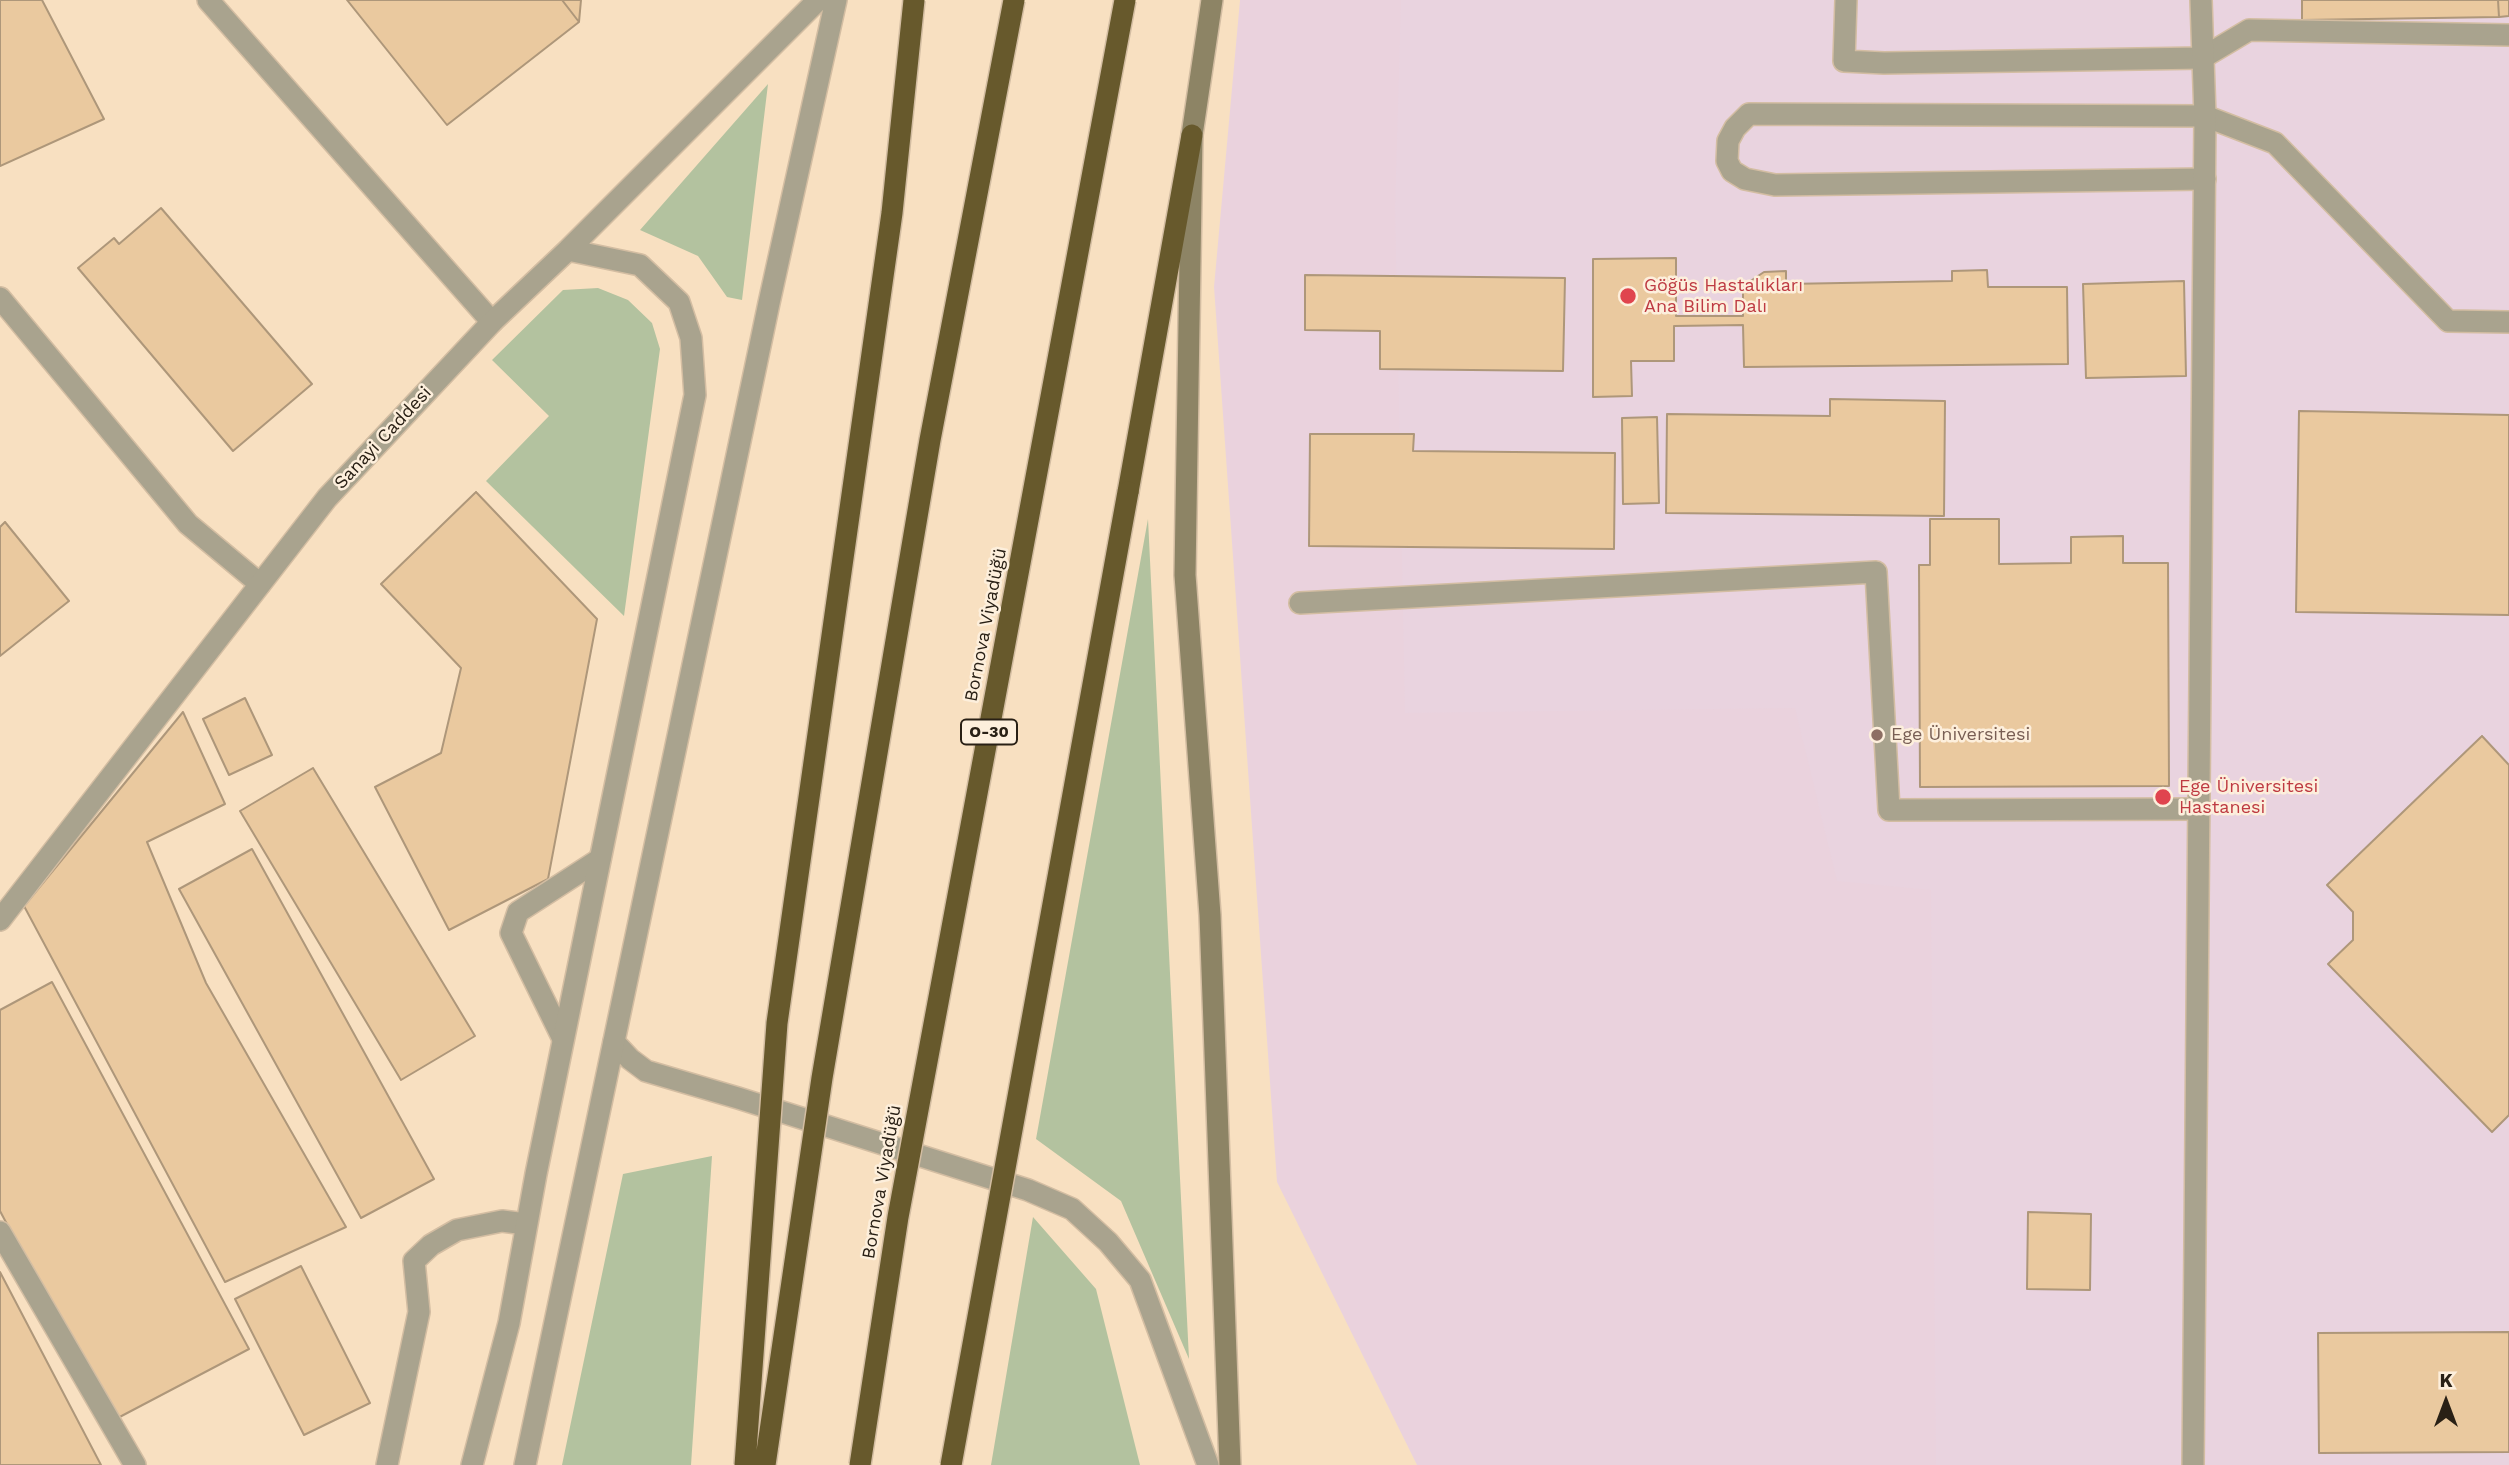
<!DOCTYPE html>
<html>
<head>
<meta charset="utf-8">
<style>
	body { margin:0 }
	#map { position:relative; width:2509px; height:1465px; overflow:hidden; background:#f8e0c1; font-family:"Work Sans",sans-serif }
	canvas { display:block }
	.north { position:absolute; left:2411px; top:1367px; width:70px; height:70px; -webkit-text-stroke:5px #fdefdc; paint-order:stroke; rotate:0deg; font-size:19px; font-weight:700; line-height:28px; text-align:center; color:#292015 }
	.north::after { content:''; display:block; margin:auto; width:24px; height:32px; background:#292015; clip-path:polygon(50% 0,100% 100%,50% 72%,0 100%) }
</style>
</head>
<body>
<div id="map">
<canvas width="2509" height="1465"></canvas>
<div class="north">K</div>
</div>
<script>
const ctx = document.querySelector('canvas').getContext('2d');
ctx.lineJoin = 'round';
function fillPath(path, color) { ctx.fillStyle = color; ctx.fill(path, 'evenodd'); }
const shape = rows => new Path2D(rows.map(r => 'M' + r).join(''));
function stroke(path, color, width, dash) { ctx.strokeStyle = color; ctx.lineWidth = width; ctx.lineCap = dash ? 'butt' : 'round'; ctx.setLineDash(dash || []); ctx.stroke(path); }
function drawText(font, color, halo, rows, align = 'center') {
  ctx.font = font + ' "Work Sans",sans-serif'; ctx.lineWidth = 5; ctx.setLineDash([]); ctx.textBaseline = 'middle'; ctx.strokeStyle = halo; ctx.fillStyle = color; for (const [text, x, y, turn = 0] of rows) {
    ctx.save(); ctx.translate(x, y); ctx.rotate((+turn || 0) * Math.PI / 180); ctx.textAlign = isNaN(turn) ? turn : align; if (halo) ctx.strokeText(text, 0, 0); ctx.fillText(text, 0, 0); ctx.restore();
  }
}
fillPath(shape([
	[1240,0,2509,0,2509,1465,1417,1465,1277,1182,1214,287]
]), '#ead2dd');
fillPath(shape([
	[1401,0,2509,0,2509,1465,1936,1465,1931,890,1837,881,1795,708,1405,713,1395,210]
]), '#e9d3df');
fillPath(shape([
	[768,84,742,300,727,297,698,256,640,230],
	[598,288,628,300,652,323,660,349,624,616,486,481,549,416,492,360,563,290],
	[1148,519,1177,1118,1189,1359,1121,1201,1036,1139],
	[712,1156,691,1465,562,1465,623,1174],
	[1033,1217,1096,1289,1140,1465,991,1465]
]), '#b3c29f');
const building = shape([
	[0,0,42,0,104,119,0,166,0,0],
	[347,0,562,0,579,22,447,125,347,0],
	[562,0,581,0,579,22,562,0],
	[2302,0,2498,0,2499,17,2302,20,2302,0],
	[2498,0,2509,0,2509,16,2499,17,2498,0],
	[161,208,312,384,233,451,78,268,114,238,119,244,161,208],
	[1676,258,1676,316,1743,316,1743,286,1764,272,1786,271,1786,284,1952,281,1952,271,1987,270,1988,287,2067,287,2068,364,1744,367,1743,325,1674,326,1674,361,1631,361,1632,396,1593,397,1593,259,1676,258],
	[1305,275,1565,278,1563,371,1380,369,1380,331,1305,330,1305,275],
	[2184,281,2186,376,2086,378,2083,284,2184,281],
	[1830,399,1945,401,1944,516,1666,513,1667,414,1830,416,1830,399],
	[2299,411,2509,415,2509,615,2296,612,2299,411],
	[1657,417,1659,503,1623,504,1622,418,1657,417],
	[1310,434,1414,434,1413,451,1615,453,1614,549,1309,546,1310,434],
	[476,492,597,619,548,879,449,930,375,787,441,753,461,668,381,584,476,492],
	[1930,519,1999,519,1999,564,2071,563,2071,537,2123,536,2123,563,2168,563,2169,786,1920,787,1919,565,1930,565,1930,519],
	[5,522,69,601,0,656,0,527,5,522],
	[245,698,272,755,229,775,203,719,245,698],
	[183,712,225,804,147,842,206,983,346,1227,225,1282,24,906,183,712],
	[2482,736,2509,765,2509,1115,2492,1132,2328,964,2353,940,2353,912,2327,885,2482,736],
	[313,768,475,1036,401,1080,240,811,313,768],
	[252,849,434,1179,361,1218,179,889,252,849],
	[52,982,249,1349,112,1421,0,1211,0,1010,52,982],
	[2028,1212,2091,1214,2090,1290,2027,1289,2028,1212],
	[301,1266,370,1403,304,1435,235,1299,301,1266],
	[0,1272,101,1465,0,1465,0,1272],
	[2509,1332,2509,1452,2319,1453,2318,1333,2509,1332]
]);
fillPath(building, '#eac99f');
stroke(building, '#ae977a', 2);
const service = shape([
	[1846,0,1844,61,1884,63,2202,58,2249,30,2509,35],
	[2205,179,1775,185,1745,179,1732,171,1727,161,1728,141,1735,128,1749,114,2205,116,2275,143,2448,321,2509,322],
	[1300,603,1876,572,1889,810,2199,809],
	[563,1039,511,933,518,912,600,859],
	[614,1042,630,1059,646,1071,738,1098,1028,1190,1072,1209,1108,1242,1140,1280,1208,1465],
	[387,1465,419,1312,414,1261,431,1245,457,1230,502,1221,526,1224]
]);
const minor = shape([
	[208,0,492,322],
	[0,298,188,524,260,584],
	[0,1232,135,1465],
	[2193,1465,2205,116,2201,0]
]);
const tertiary = shape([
	[0,920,327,498,492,322,568,250,818,0],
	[472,1465,509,1323,536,1174,695,395,691,338,679,302,640,265,568,250],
	[525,1465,769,303,836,0]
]);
const secondary = shape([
	[1212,0,1192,135,1185,575,1210,915,1230,1465]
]);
const motorway = shape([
	[1128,492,1192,135]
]);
stroke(service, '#d3bda2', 24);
stroke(minor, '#d3bda2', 24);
stroke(tertiary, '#d3bda2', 24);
stroke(secondary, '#d3bda2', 24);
stroke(motorway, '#d3bda2', 24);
stroke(service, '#a9a38e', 21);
stroke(minor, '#a9a38e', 21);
stroke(tertiary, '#a9a38e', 21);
stroke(secondary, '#8d8465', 21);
stroke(motorway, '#67592c', 21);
const motorwayBridge = shape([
	[745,1465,777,1023,892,213,914,0],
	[765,1465,822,1078,930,440,1014,0],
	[860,1465,898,1217,1125,0],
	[951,1465,1128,492]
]);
stroke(motorwayBridge, '#d3bda2', 24, []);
stroke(motorwayBridge, '#67592c', 21);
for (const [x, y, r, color] of [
	[1628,296,9,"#e0444e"],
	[1877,735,7,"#8d6e63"],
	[2163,797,9,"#e0444e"]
]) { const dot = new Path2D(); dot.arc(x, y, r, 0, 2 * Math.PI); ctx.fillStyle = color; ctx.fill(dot); stroke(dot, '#fdefdc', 2.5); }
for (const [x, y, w] of [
	[989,732,56]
]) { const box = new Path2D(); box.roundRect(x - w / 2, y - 12.5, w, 25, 5); ctx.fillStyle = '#fdefdc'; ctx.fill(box); stroke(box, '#292015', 2); }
drawText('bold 16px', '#292015', null, [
	["O-30",989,732]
]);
drawText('18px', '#be3a42', '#fdefdc', [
	["Göğüs Hastalıkları",1644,286],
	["Ana Bilim Dalı",1644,307],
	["Ege Üniversitesi",2179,787],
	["Hastanesi",2179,808]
], 'left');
drawText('18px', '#292015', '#fdefdc', [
	["Sanayi Caddesi",383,438,-47],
	["Bornova Viyadüğü",986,625,-79],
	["Bornova Viyadüğü",882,1182,-80]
]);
drawText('18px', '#785e54', '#fdefdc', [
	["Ege Üniversitesi",1891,735]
], 'left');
</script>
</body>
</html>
